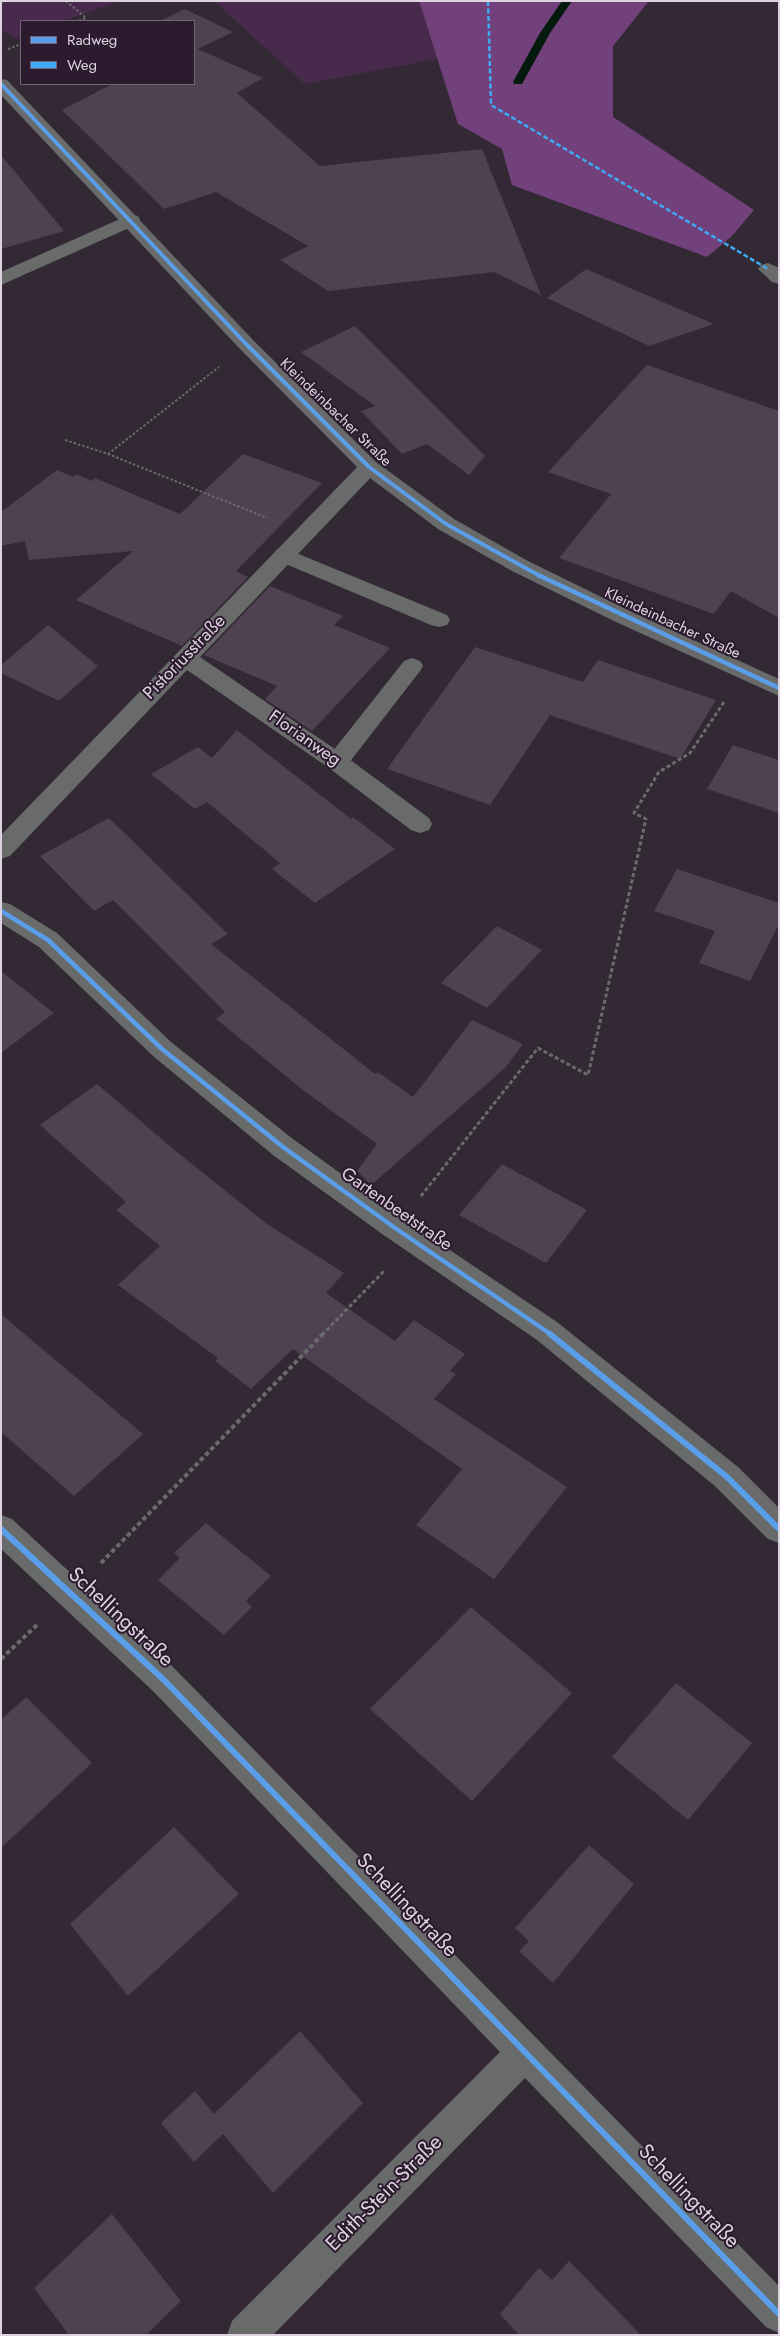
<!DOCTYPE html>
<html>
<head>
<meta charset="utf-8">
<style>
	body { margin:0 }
	#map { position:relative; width:780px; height:2336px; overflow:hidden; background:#322934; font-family:Jost,sans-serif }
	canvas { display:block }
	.frame { position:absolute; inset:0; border:2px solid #ded2e0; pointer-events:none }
	.legend { position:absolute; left:20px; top:20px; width:175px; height:65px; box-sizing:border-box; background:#2c1a2f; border:1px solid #736476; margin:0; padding:6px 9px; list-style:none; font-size:15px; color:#ded2e0 }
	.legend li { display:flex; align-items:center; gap:10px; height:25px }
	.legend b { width:25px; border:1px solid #736476 }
</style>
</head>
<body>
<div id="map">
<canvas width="780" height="2336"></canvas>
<div class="frame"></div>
<ul class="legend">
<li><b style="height:6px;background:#5a9eea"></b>Radweg</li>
<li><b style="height:6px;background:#3fa9f5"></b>Weg</li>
</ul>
</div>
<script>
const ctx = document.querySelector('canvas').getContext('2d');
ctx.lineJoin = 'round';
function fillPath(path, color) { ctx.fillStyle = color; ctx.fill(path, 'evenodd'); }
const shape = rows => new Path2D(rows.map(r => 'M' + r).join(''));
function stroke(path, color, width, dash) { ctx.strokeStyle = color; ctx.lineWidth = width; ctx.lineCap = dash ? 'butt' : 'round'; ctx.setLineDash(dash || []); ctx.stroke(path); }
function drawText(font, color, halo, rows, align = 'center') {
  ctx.font = font + ' Jost,sans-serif'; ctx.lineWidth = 4; ctx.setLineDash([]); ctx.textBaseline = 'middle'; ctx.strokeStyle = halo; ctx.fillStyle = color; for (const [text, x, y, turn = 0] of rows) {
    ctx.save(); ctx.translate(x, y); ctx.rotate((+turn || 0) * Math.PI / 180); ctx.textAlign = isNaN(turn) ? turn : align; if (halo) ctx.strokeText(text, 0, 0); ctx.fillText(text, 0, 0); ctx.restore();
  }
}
fillPath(shape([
	[1,1,120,1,64,21,21,21,21,37,15,39,1,29],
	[214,1,419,1,437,59,305,84]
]), '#482b4c');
fillPath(shape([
	[419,1,649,1,613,46,613,117,754,210,731,237,707,257,512,185,502,149,458,124]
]), '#72407a');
fillPath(shape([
	[562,1,572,1,550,33,522,84,514,84,513,82,540,33,562,1]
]), '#041a0c');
fillPath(shape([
	[185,9,233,32,198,49,263,78,237,93,320,166,482,149,541,295,494,272,328,291,280,260,308,246,216,192,164,209,62,110,112,84,194,84,194,21,160,21],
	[1,155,64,231,1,249],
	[586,269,714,324,649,346,547,298],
	[355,326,485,456,469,475,427,444,402,454,361,411,375,406,301,352],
	[647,365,779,411,779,618,731,591,714,614,559,558,611,494,548,472],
	[243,454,322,483,236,571,248,577,182,646,76,600,133,551,29,560,25,541,1,546,1,512,57,470,73,477,77,474,91,481,95,478,180,514],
	[270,586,343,616,334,625,390,648,312,731,265,699,277,686,204,655],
	[48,625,98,666,59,701,1,673,1,665],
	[475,647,583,682,598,660,716,700,680,759,550,715,490,805,387,769],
	[237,730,351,819,353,817,395,849,315,903,272,869,280,863,207,802,195,809,151,774,198,747,212,758],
	[733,745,779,760,779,813,707,789],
	[109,818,228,934,211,944,375,1074,378,1072,413,1097,472,1020,523,1044,505,1068,371,1185,357,1171,377,1144,303,1090,216,1019,225,1012,113,900,94,911,40,856],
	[677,869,779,903,779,924,750,981,699,963,715,931,654,911],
	[497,926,542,950,487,1008,441,983],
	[1,971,54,1013,1,1053],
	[97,1084,177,1152,267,1224,344,1273,326,1293,395,1341,414,1320,465,1354,450,1371,456,1374,434,1399,567,1487,494,1579,416,1525,462,1469,293,1349,251,1389,215,1361,218,1358,118,1285,160,1246,116,1210,126,1202,40,1125],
	[502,1164,587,1210,546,1263,459,1215],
	[1,1314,143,1434,74,1496,1,1432],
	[206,1523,271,1576,246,1601,252,1607,224,1635,158,1580,180,1558,174,1553],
	[471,1607,572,1693,472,1801,370,1709],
	[676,1683,752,1743,688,1820,612,1757],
	[26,1697,92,1763,1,1848,1,1720],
	[174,1827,239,1894,128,1996,70,1924],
	[589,1845,634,1884,553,1983,519,1951,529,1941,515,1928],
	[300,2031,363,2103,273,2193,223,2134,194,2162,161,2123,195,2091,214,2114],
	[112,2214,181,2301,146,2335,69,2335,34,2288],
	[569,2261,641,2335,519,2335,500,2314,539,2268,552,2280]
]), '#4f4152');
stroke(shape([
	[66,1,86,18,78,21],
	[8,49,21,44],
	[65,440,108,454,267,518],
	[108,454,219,367]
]), '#6b6a6c', 2, [2.5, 2]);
stroke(shape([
	[421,1196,538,1048,588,1075,646,819,634,813,659,772,690,753,724,702],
	[322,1335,384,1271]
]), '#6b6a6c', 3, [4, 2.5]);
stroke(shape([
	[101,1563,323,1334],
	[1,1659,39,1623]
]), '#6b6a6c', 4, [4.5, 3]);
fillPath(shape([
	[284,548,447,615,450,620,447,625,439,627,431,625,276,560,273,555,276,550,284,548],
	[412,658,420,661,423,666,420,671,345,768,337,770,329,768,325,762,329,756,404,661,412,658]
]), '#686b6a');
fillPath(shape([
	[131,214,138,216,140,220,138,224,1,285,1,272,131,214],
	[768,263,779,268,779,284,772,282,758,269,761,265,768,263],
	[369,461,376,462,380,467,376,472,200,657,345,756,429,818,432,824,429,830,420,833,411,830,329,768,187,670,10,856,1,859,1,835,362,462,369,461],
	[1,902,10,904,57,933,171,1042,293,1139,405,1220,557,1322,738,1467,779,1508,779,1543,768,1539,716,1487,537,1340,385,1236,273,1155,153,1056,39,947,1,923,1,902],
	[1,1515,12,1519,175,1669,779,2286,779,2333,766,2327,525,2078,273,2335,227,2335,232,2321,500,2052,153,1691,1,1549,1,1515]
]), '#686b6a');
fillPath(shape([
	[1,79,7,80,254,341,376,462,454,519,528,561,632,612,779,679,779,696,616,622,512,571,438,529,362,472,240,349,1,95,1,79]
]), '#686b6a');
stroke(shape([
	[488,1,491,105,768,269]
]), '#3fa9f5', 2.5, [5, 2.5]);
stroke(shape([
	[1,84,247,345,369,467,446,524,540,576]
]), '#5a9eea', 4);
stroke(shape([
	[538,575,779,688],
	[1,911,48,940,162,1049,283,1147,395,1228,552,1335]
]), '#5a9eea', 4.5);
stroke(shape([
	[550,1334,727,1477,779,1529],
	[1,1529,164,1680,779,2314]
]), '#5a9eea', 6);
drawText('15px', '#ded2e0', '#2c1a2f', [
	["Kleindeinbacher Straße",335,413,44],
	["Kleindeinbacher Straße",672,624,25]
]);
drawText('18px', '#ded2e0', '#2c1a2f', [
	["Pistoriusstraße",185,658,-46],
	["Florianweg",304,739,35],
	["Gartenbeetstraße",396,1210,35]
]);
drawText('21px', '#ded2e0', '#2c1a2f', [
	["Schellingstraße",120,1618,43],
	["Schellingstraße",406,1906,46],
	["Edith-Stein-Straße",385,2194,-45],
	["Schellingstraße",688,2197,46]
]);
</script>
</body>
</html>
